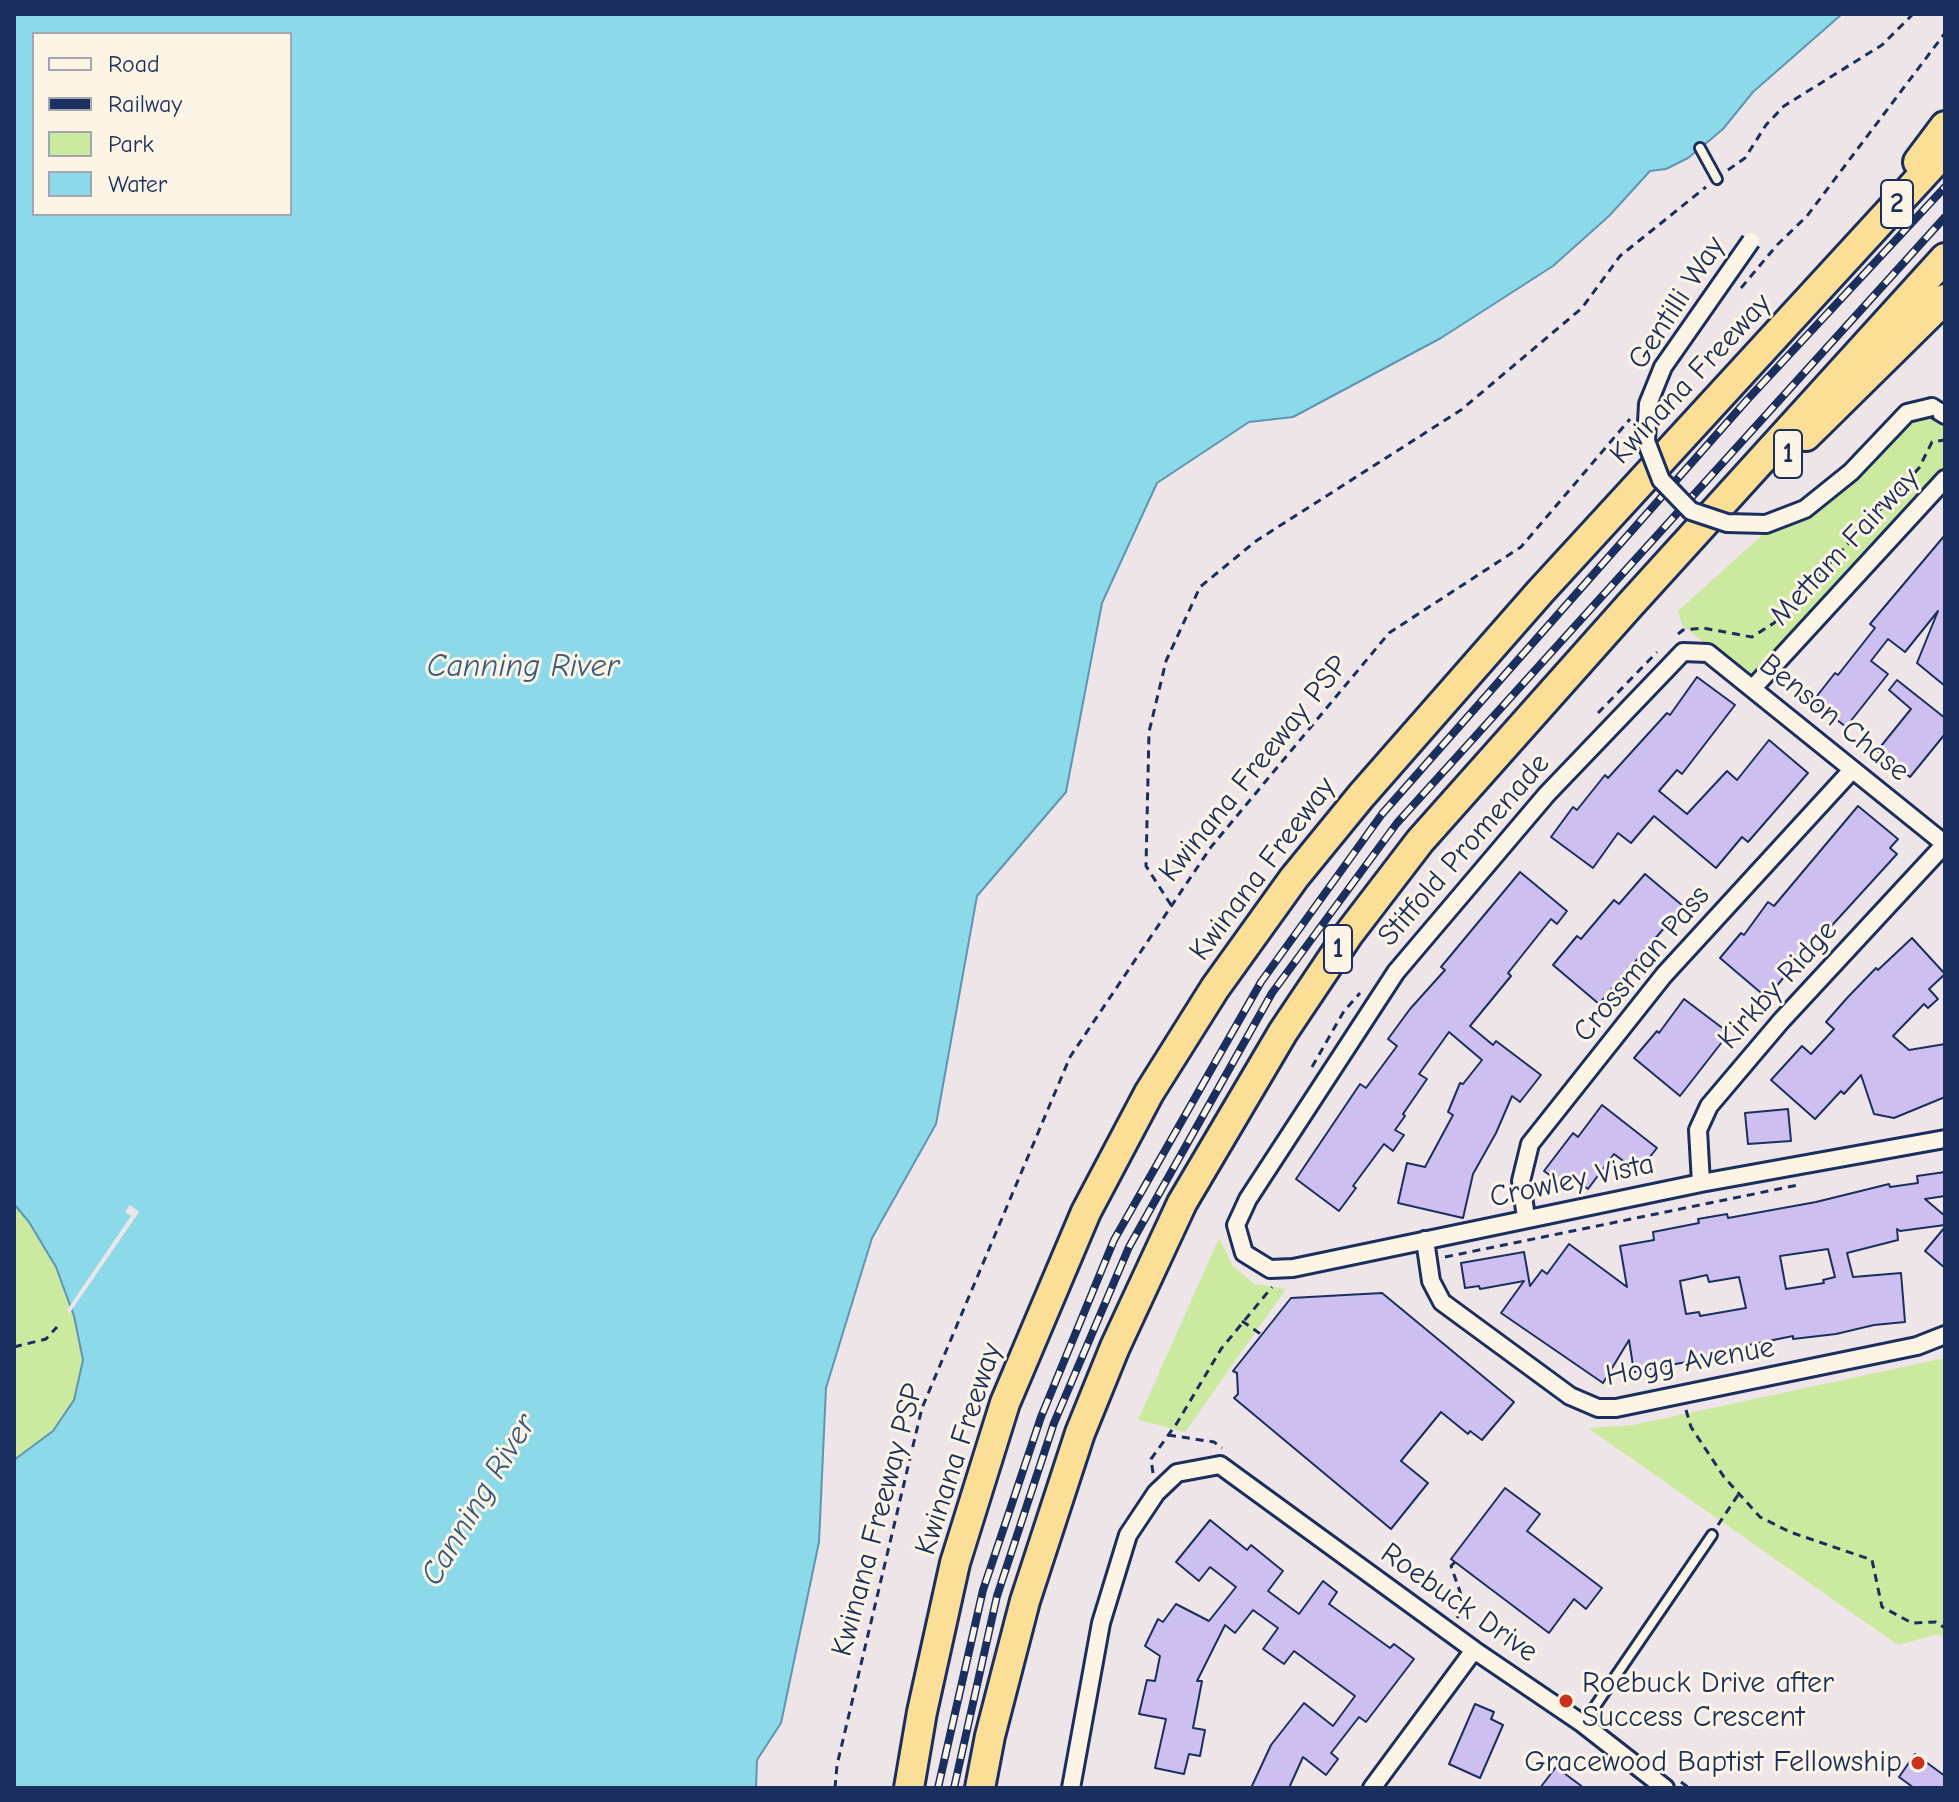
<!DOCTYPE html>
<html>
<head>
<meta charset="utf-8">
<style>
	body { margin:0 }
	#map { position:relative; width:1959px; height:1802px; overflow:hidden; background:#eee5e9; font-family:"Comic Neue",sans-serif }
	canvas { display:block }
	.frame { position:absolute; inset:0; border:16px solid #1b2f5e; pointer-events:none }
	.legend { position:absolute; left:32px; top:32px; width:260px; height:184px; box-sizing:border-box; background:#fcf5e5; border:2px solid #a2a6af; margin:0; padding:10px 14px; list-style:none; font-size:24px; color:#1b2f5e }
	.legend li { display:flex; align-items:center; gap:16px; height:40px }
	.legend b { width:40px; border:2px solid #a2a6af }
</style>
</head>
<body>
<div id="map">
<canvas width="1959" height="1802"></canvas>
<div class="frame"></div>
<ul class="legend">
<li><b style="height:10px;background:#fcf5e5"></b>Road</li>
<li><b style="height:10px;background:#1b2f5e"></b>Railway</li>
<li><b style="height:22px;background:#cce9a0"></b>Park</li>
<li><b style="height:22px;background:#8bd9e9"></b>Water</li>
</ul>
</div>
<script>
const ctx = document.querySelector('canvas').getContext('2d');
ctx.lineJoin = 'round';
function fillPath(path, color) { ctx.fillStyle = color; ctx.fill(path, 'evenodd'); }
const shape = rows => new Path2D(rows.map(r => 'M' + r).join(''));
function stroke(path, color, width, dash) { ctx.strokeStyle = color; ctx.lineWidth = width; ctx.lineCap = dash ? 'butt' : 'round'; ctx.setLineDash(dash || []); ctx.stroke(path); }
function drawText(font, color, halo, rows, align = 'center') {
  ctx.font = font + ' "Comic Neue",sans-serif'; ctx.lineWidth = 6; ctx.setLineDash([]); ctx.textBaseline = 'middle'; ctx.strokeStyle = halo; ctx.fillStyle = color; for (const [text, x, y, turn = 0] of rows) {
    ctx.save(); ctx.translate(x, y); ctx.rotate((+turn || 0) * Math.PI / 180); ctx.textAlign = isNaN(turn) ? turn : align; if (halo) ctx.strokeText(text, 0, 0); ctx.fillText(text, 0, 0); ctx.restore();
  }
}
fillPath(shape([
	[1935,414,1945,421,1945,472,1752,681,1682,625,1678,611,1770,528,1911,418],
	[14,1204,29,1222,56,1267,74,1316,83,1360,74,1400,53,1431,14,1460],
	[1219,1238,1233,1266,1254,1284,1286,1289,1185,1432,1138,1420],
	[1945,1358,1945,1639,1938,1634,1898,1645,1588,1428,1633,1425]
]), '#cce9a0');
const water = shape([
	[14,14,1842,14,1753,92,1723,129,1710,140,1688,158,1666,169,1650,171,1609,216,1553,266,1441,338,1293,417,1249,422,1157,483,1102,603,1066,792,977,896,936,1124,872,1238,826,1388,819,1542,781,1723,757,1760,756,1788,14,1788,14,1460,53,1431,74,1400,83,1360,74,1316,56,1267,29,1222,14,1204,14,14],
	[34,34,290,34,290,214,34,214,34,34]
]);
fillPath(water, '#8bd9e9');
stroke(water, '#5e95b1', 2);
fillPath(shape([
	[130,1205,139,1212,69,1314,67,1310,131,1216,125,1212]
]), '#eee5e9');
const building = shape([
	[1945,535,1945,686,1917,663,1938,611,1905,652,1888,639,1871,661,1888,674,1846,727,1813,701,1835,673,1838,675,1875,628,1870,624,1945,535],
	[1697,677,1735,705,1682,774,1677,770,1659,791,1687,814,1727,771,1737,780,1769,740,1808,773,1748,842,1742,837,1716,868,1654,816,1631,843,1618,833,1593,868,1551,837,1573,807,1577,810,1605,775,1608,778,1667,713,1670,715,1697,677],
	[1897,680,1945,718,1945,734,1910,777,1877,751,1911,709,1889,690,1897,680],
	[1858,806,1898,839,1890,848,1897,854,1825,933,1822,930,1767,998,1720,958,1741,933,1744,935,1768,902,1774,906,1858,806],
	[1520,872,1567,911,1557,924,1551,919,1508,973,1511,976,1470,1026,1493,1045,1496,1041,1541,1075,1520,1102,1512,1096,1496,1133,1473,1174,1463,1218,1398,1203,1407,1163,1425,1167,1453,1115,1448,1112,1460,1083,1463,1084,1482,1060,1449,1032,1419,1074,1427,1079,1403,1114,1405,1116,1395,1130,1404,1135,1393,1151,1384,1144,1353,1186,1356,1188,1339,1211,1296,1179,1360,1084,1366,1088,1397,1046,1388,1039,1410,1009,1445,970,1441,967,1520,872],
	[1645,874,1683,906,1599,1004,1553,965,1577,936,1581,939,1614,900,1619,904,1645,874],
	[1912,938,1945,974,1929,989,1938,999,1928,1008,1924,1004,1893,1036,1909,1050,1945,1044,1945,1097,1894,1118,1874,1114,1861,1075,1844,1094,1841,1091,1815,1119,1771,1080,1802,1046,1811,1054,1834,1029,1826,1022,1847,998,1876,968,1878,970,1912,938],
	[1684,999,1729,1033,1680,1096,1634,1058,1657,1031,1659,1033,1684,999],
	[1602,1105,1657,1148,1638,1172,1614,1154,1588,1189,1572,1177,1565,1186,1544,1171,1573,1133,1578,1137,1602,1105],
	[1788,1109,1791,1141,1748,1144,1745,1113,1788,1109],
	[1945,1172,1945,1196,1925,1199,1945,1216,1945,1225,1900,1231,1897,1229,1898,1240,1847,1253,1853,1277,1901,1273,1905,1322,1874,1325,1836,1334,1793,1339,1793,1336,1744,1346,1744,1349,1707,1358,1634,1372,1629,1340,1603,1383,1501,1313,1524,1281,1480,1289,1479,1286,1465,1288,1461,1263,1524,1252,1530,1286,1542,1270,1547,1274,1569,1244,1627,1287,1620,1246,1654,1240,1653,1232,1699,1223,1698,1219,1727,1214,1728,1218,1816,1202,1889,1184,1890,1187,1918,1183,1917,1176,1945,1172],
	[1828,1249,1835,1277,1823,1280,1824,1283,1786,1289,1780,1256,1828,1249],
	[1707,1275,1709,1282,1739,1277,1746,1308,1700,1316,1699,1312,1686,1314,1680,1281,1707,1275],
	[1945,1227,1945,1268,1925,1251,1945,1227],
	[1382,1293,1514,1402,1482,1440,1470,1431,1468,1434,1441,1412,1401,1461,1428,1483,1391,1529,1234,1398,1238,1394,1237,1373,1233,1371,1291,1298,1382,1293],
	[1505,1488,1540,1514,1527,1531,1602,1588,1586,1609,1574,1599,1549,1633,1451,1559,1505,1488],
	[1210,1520,1247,1550,1251,1545,1283,1571,1268,1591,1299,1614,1323,1581,1337,1592,1329,1604,1390,1648,1394,1644,1414,1659,1366,1722,1359,1717,1331,1753,1338,1759,1326,1775,1303,1757,1289,1788,1251,1788,1271,1745,1304,1703,1333,1726,1355,1696,1294,1651,1284,1664,1263,1649,1278,1628,1253,1610,1235,1633,1225,1625,1197,1681,1202,1681,1193,1728,1205,1730,1200,1756,1189,1754,1184,1774,1155,1768,1166,1719,1139,1714,1147,1680,1155,1681,1160,1656,1145,1646,1158,1619,1163,1622,1176,1604,1209,1621,1236,1587,1210,1567,1199,1581,1176,1562,1210,1520],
	[1475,1704,1494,1712,1491,1719,1503,1725,1480,1778,1449,1764,1475,1704],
	[1915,1754,1945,1776,1945,1788,1914,1788,1899,1777,1915,1754],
	[1556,1767,1584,1788,1540,1788,1556,1767]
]);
fillPath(building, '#cebff1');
stroke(building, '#1b2f5e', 2);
const service = shape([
	[1700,148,1717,179],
	[1583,1724,1712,1535]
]);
const minor = shape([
	[1932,407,1945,415],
	[1753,688,1945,479],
	[1945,844,1708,653,1683,652,1547,794,1396,972,1248,1199,1236,1225,1244,1253,1270,1269,1293,1268,1701,1183,1945,1139],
	[1701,1183,1698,1130,1709,1106,1781,1021,1945,844],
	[1526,1218,1521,1181,1530,1144,1664,975,1852,770],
	[1425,1240,1431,1281,1442,1302,1570,1396,1598,1408,1616,1408,1917,1346,1945,1335],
	[1071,1788,1101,1623,1128,1535,1156,1493,1177,1473,1220,1465,1474,1650,1583,1724,1665,1788],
	[1372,1788,1474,1650]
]);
const motorway = shape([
	[1918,162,1945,126],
	[1806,436,1945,299],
	[909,1788,922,1712,955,1563,1005,1403,1086,1212,1149,1093,1215,988,1294,878,1361,796,1540,592,1945,151],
	[980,1788,990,1736,1025,1601,1080,1433,1115,1347,1182,1203,1283,1032,1348,935,1420,841,1629,606,1945,258]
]);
stroke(service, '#1b2f5e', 14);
stroke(minor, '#1b2f5e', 22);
stroke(motorway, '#1b2f5e', 34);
stroke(shape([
	[1728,170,1745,158,1766,125,1784,106,1882,45,1913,14],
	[1741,288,1777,245,1807,216,1945,33],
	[1678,634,1683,630,1703,628,1752,637,1774,623,1919,468,1932,442,1945,440],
	[1598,713,1657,652],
	[1171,905,1146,866,1149,732,1166,661,1200,587,1256,541,1461,410,1582,308,1620,256,1706,187],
	[1312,1067,1344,1011,1360,993],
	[1445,1257,1798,1185],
	[1242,1321,1262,1335],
	[14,1347,46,1339,57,1327],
	[1686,1410,1691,1427,1724,1477,1760,1517,1790,1532,1872,1560,1882,1607,1912,1623,1936,1622,1945,1628],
	[1168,1435,1214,1442,1222,1448],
	[1153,1473,1151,1459,1177,1423,1221,1349,1272,1287],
	[1718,1525,1738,1495],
	[1455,1562,1451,1566,1465,1606,1457,1618],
	[1681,1782,1689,1788],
	[835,1788,837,1765,922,1408,1070,1057,1211,847,1389,633,1521,547,1630,419]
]), '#1b2f5e', 3, [8, 6]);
stroke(service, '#fcf5e5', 8);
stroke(minor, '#fcf5e5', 16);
stroke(motorway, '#fbdf96', 28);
const rail = shape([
	[938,1788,983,1590,1041,1417,1114,1240,1261,982,1382,814,1747,400,1945,187],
	[954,1788,997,1596,1054,1423,1129,1247,1272,993,1397,823,1945,217]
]);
stroke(rail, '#1b2f5e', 8);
stroke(rail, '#fcf5e5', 5, [15]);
const minorBridge = shape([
	[1751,241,1663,367,1648,404,1646,441,1661,480,1691,511,1727,523,1766,524,1805,509,1851,472,1907,413,1932,407]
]);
stroke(minorBridge, '#1b2f5e', 22, []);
stroke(minorBridge, '#fcf5e5', 16);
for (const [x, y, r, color] of [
	[1566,1701,8,"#c8321e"],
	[1918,1763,8,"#c8321e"]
]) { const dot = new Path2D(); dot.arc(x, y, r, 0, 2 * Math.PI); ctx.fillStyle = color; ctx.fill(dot); stroke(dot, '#fcf5e5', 3); }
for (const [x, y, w] of [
	[1897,204,32],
	[1788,454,28],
	[1338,949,28]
]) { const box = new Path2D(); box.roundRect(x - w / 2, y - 24, w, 48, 6); ctx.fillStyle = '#fcf5e5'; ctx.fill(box); stroke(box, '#1b2f5e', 2); }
drawText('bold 28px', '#1b2f5e', null, [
	["2",1897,204],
	["1",1788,454],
	["1",1338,949]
]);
drawText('30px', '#1b2f5e', '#fcf5e5', [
	["Gentilli Way",1677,303,-57],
	["Kwinana Freeway",1691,379,-47],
	["Mettam Fairway",1845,547,-47],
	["Benson Chase",1834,718,39],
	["Kwinana Freeway PSP",1254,769,-51],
	["Stitfold Promenade",1464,850,-49],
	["Kwinana Freeway",1263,869,-53],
	["Crossman Pass",1642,964,-50],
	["Kirkby Ridge",1778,985,-48],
	["Crowley Vista",1572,1181,-12],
	["Hogg Avenue",1690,1362,-10],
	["Kwinana Freeway",959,1449,-72],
	["Kwinana Freeway PSP",878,1520,-75],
	["Roebuck Drive",1459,1603,35]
]);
drawText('30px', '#1b2f5e', '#fcf5e5', [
	["Roebuck Drive after",1582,1684],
	["Success Crescent",1582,1718],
	["Gracewood Baptist Fellowship",1902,1763,"right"]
], 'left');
drawText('italic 32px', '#375a81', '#fcf5e5', [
	["Canning River",523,667],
	["Canning River",479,1500,-59]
]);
</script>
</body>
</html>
